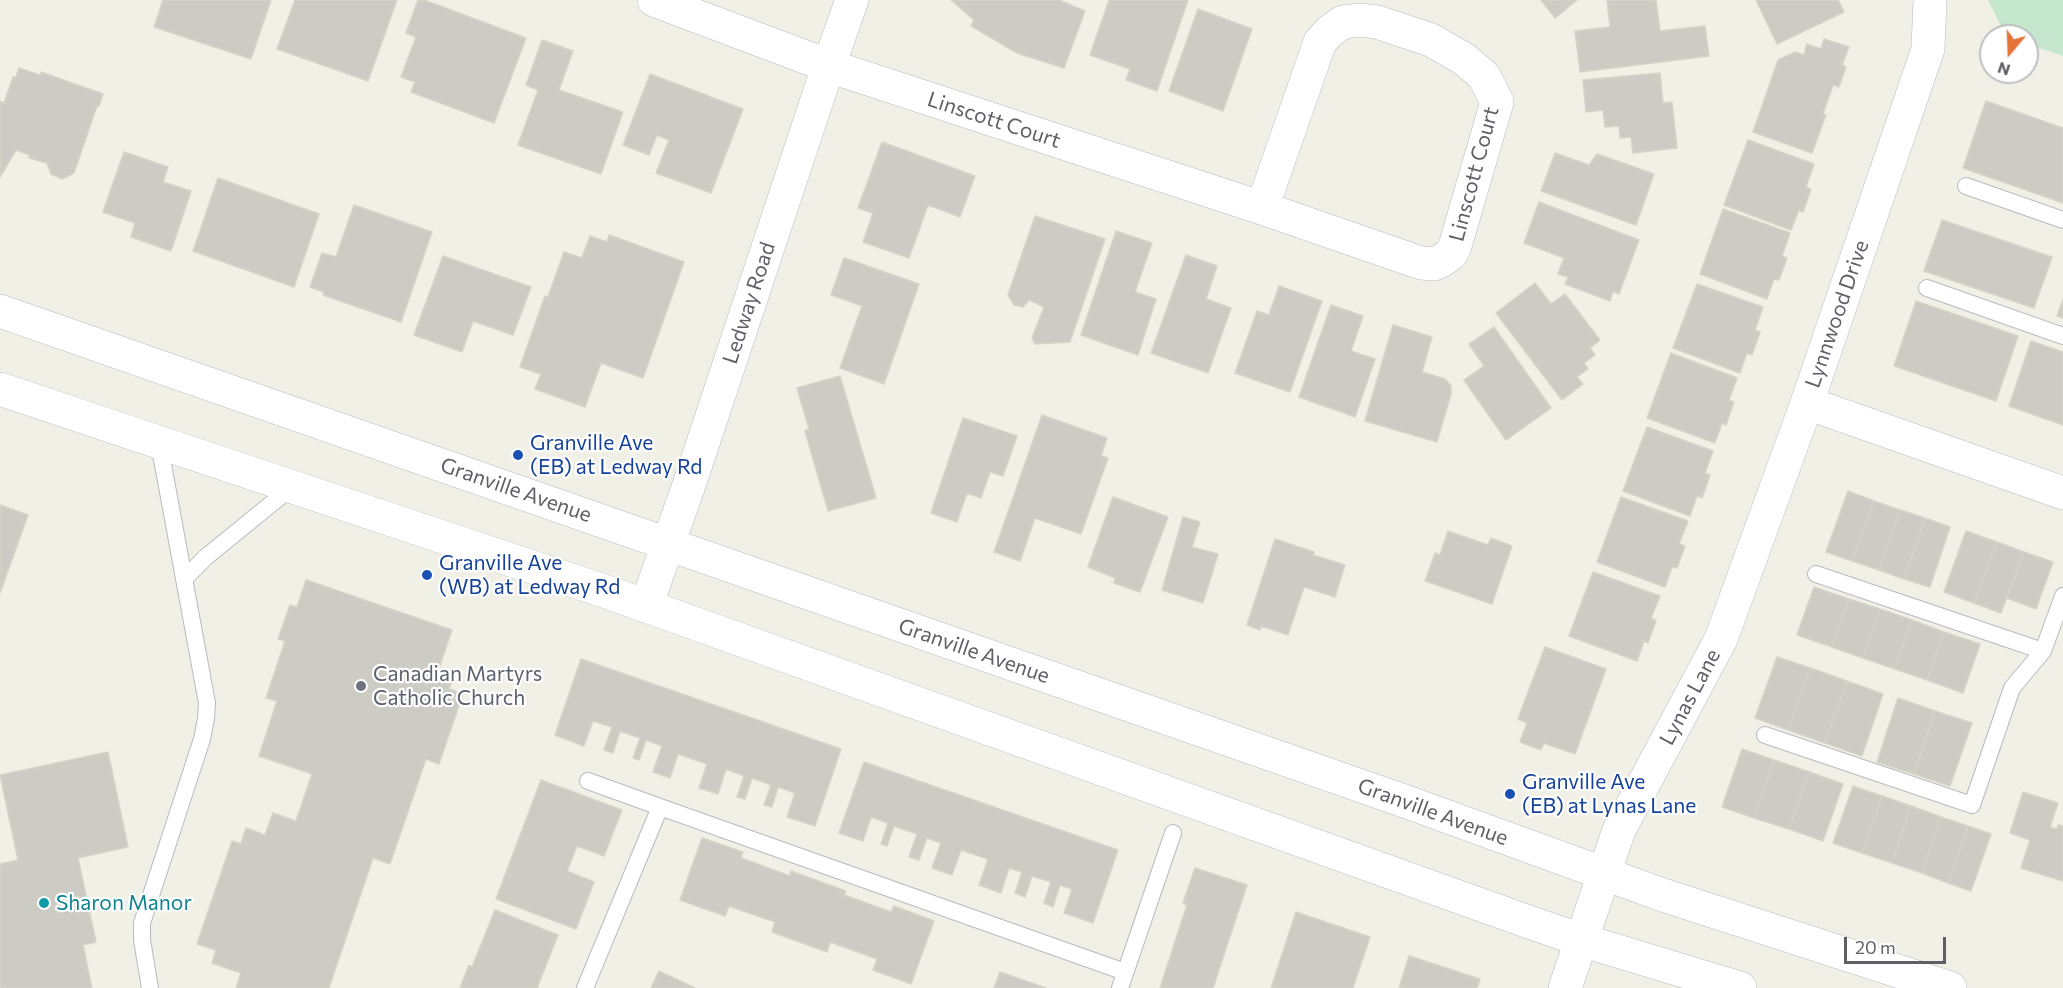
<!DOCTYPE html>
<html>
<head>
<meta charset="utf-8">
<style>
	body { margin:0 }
	#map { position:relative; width:2063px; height:988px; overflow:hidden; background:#f0f0e7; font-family:Commissioner,sans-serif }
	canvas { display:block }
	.north { position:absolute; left:1979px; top:24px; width:60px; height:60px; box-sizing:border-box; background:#fff; border:2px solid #bfbfc2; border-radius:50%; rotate:199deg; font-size:16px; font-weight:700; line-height:24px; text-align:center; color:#5f6067 }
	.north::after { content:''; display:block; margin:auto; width:21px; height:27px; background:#e67438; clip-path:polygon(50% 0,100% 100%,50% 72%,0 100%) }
	.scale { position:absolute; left:1844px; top:937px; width:102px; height:27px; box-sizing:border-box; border:3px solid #5f6067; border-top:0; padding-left:8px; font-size:18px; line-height:21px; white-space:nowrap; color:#5f6067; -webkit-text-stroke:4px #fff; paint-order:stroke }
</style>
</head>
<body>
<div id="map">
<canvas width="2063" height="988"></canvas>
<div class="north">N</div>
<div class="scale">20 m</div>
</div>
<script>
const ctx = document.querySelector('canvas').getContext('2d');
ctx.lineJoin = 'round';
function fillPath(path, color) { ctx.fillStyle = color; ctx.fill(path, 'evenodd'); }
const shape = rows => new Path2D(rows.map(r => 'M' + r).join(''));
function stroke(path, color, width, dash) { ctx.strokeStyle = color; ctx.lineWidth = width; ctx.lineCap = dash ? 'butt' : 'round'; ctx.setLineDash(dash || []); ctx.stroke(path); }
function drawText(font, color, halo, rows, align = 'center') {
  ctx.font = font + ' Commissioner,sans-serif'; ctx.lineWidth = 4.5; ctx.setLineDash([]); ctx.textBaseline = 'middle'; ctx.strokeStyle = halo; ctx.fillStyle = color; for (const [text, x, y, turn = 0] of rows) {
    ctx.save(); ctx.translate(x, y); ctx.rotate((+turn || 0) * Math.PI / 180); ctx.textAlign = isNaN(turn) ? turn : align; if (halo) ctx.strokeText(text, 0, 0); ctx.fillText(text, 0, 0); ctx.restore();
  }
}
fillPath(shape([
	[1988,0,2063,0,2063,56,2027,44,2027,36,2006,36]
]), '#c5e7ce');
const building = shape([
	[163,0,271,0,251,59,154,27,163,0],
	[295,0,397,0,368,81,277,49,295,0],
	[418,0,424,0,526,38,494,123,411,92,415,82,401,77,416,37,406,33,418,0],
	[951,0,1059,0,1085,11,1064,68,1017,53,971,26,974,20,951,0],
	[1109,0,1188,0,1157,91,1126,80,1130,69,1090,55,1109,0],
	[1541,0,1577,0,1555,18,1541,0],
	[1607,0,1656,0,1660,31,1705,26,1709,56,1580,72,1575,31,1610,27,1607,0],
	[1756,0,1838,0,1844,12,1777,44,1756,0],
	[1198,9,1252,29,1223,111,1169,91,1198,9],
	[1824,39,1849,47,1842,65,1846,67,1839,87,1833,85,1823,114,1826,115,1812,153,1753,132,1778,60,1795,52,1804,55,1807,44,1821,49,1824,39],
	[542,40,573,51,559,90,623,112,601,174,518,145,538,90,526,85,542,40],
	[19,68,40,75,41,72,103,94,99,106,97,106,74,173,62,179,51,174,47,163,29,158,30,155,16,150,0,177,0,101,4,103,13,77,16,77,19,68],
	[1660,73,1663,103,1672,102,1677,148,1633,153,1631,137,1620,138,1619,126,1605,127,1603,110,1586,112,1583,80,1660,73],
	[650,74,743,109,711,193,656,173,669,140,657,135,649,155,623,145,650,74],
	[1986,101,2063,128,2063,203,1963,168,1986,101],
	[1748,140,1814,164,1806,187,1811,189,1803,212,1799,210,1791,230,1724,205,1748,140],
	[882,142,975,176,960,217,928,205,909,258,863,242,873,213,858,208,882,142],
	[124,152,168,167,163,182,191,191,171,251,131,237,135,223,103,212,124,152],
	[1555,153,1589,165,1597,154,1654,174,1636,225,1541,191,1555,153],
	[218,178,319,214,294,287,193,251,218,178],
	[1539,202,1639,240,1619,294,1613,291,1610,301,1565,284,1568,277,1558,274,1564,258,1524,243,1539,202],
	[354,205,432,232,401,322,323,295,324,292,310,287,322,253,336,257,354,205],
	[1723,209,1790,233,1782,256,1787,258,1779,280,1774,279,1767,299,1700,274,1723,209],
	[1035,216,1105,239,1070,342,1035,344,1032,338,1044,307,1029,300,1023,307,1014,305,1008,295,1035,216],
	[1942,220,2052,257,2034,308,1924,271,1942,220],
	[1116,231,1152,243,1135,292,1156,299,1138,355,1081,335,1116,231],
	[609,235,684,262,643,378,601,363,585,407,535,389,541,374,520,367,545,296,548,297,564,252,582,258,590,236,607,242,609,235],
	[1186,255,1217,266,1206,299,1231,308,1208,373,1151,353,1186,255],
	[443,256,531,287,513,335,473,321,462,352,414,335,443,256],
	[844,258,919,284,884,384,840,368,862,306,831,295,844,258],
	[1535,283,1551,304,1565,294,1600,340,1590,348,1595,355,1584,363,1588,369,1577,377,1583,384,1562,400,1496,313,1535,283],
	[1697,284,1763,307,1755,330,1760,332,1752,355,1747,353,1740,373,1673,348,1697,284],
	[1279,286,1322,301,1290,392,1235,373,1257,311,1269,315,1279,286],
	[2063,299,2063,318,2057,316,2063,299],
	[1916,301,2018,336,1996,401,1894,366,1916,301],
	[1331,305,1363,316,1351,351,1375,359,1355,417,1299,397,1331,305],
	[1393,325,1432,337,1422,372,1445,379,1451,386,1451,394,1437,442,1365,421,1393,325],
	[1494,327,1551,408,1506,440,1464,380,1484,366,1469,344,1494,327],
	[2031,341,2063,352,2063,425,2009,406,2031,341],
	[1671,353,1737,378,1729,400,1734,402,1726,425,1722,423,1715,443,1647,418,1671,353],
	[840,376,876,498,828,511,805,431,809,429,797,388,840,376],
	[1042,415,1107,438,1101,456,1108,458,1081,534,1035,518,1020,561,994,552,1042,415],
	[963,418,1017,436,1003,476,990,472,981,498,967,493,957,522,931,513,963,418],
	[1647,427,1713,451,1705,473,1710,475,1702,498,1697,496,1690,516,1623,491,1647,427],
	[1848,491,1874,501,1852,561,1826,552,1848,491],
	[1113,497,1168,517,1140,592,1114,583,1115,578,1088,567,1113,497],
	[1621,497,1688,521,1679,544,1685,546,1677,568,1672,567,1665,587,1597,562,1621,497],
	[1874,501,1900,510,1879,570,1852,561,1874,501],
	[0,505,28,515,0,593,0,505],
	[1900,510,1925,518,1904,579,1879,570,1900,510],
	[1183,517,1200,522,1192,547,1218,554,1203,603,1162,590,1183,517],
	[1925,518,1950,527,1930,587,1904,579,1925,518],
	[1448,531,1488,545,1491,538,1512,546,1492,604,1425,581,1435,553,1440,555,1448,531],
	[1966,531,1997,542,1974,603,1944,592,1966,531],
	[1275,539,1314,552,1313,555,1345,565,1335,597,1304,587,1288,635,1261,626,1260,630,1247,625,1275,539],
	[1997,542,2024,552,2001,613,1974,603,1997,542],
	[2024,552,2053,562,2036,609,2007,598,2024,552],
	[1593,572,1660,596,1651,618,1656,621,1648,643,1644,641,1637,661,1569,636,1593,572],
	[306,580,452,630,439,668,455,673,449,689,463,694,439,764,426,759,390,864,373,858,329,988,236,988,241,973,212,963,216,950,197,944,232,841,241,844,246,828,265,835,273,813,296,821,312,774,259,756,277,701,266,698,285,641,278,639,290,605,297,607,306,580],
	[1814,587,1849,599,1832,647,1797,635,1814,587],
	[1849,599,1880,609,1863,658,1832,647,1849,599],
	[1880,609,1912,620,1895,669,1863,658,1880,609],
	[1912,620,1944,632,1927,680,1895,669,1912,620],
	[1944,632,1980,644,1963,693,1927,680,1944,632],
	[1545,647,1606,669,1575,754,1544,743,1541,750,1520,742,1527,723,1518,719,1545,647],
	[1777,657,1810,668,1788,730,1755,718,1777,657],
	[581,659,841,749,815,826,787,817,795,793,778,787,772,807,764,805,771,785,752,778,745,799,737,797,744,776,726,769,718,794,699,788,707,764,678,754,670,778,653,772,662,746,646,740,639,760,633,758,640,738,620,731,613,753,604,750,612,727,593,721,584,746,555,735,581,659],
	[1810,668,1847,681,1825,743,1788,730,1810,668],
	[1847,681,1883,694,1862,756,1825,743,1847,681],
	[1898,698,1935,711,1914,774,1877,762,1898,698],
	[1935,711,1972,723,1950,786,1914,774,1935,711],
	[1742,749,1774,760,1754,818,1722,807,1742,749],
	[108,752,128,847,78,858,96,942,83,945,92,988,0,988,0,864,18,860,0,775,108,752],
	[1774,760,1809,772,1789,829,1754,818,1774,760],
	[864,762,1118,850,1093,923,1064,913,1072,889,1060,885,1053,907,1044,903,1051,882,1032,876,1025,897,1015,893,1022,872,1009,868,1001,893,979,885,988,859,961,850,952,875,932,868,941,843,927,838,919,860,909,857,917,834,894,826,887,846,881,844,888,823,871,817,863,841,839,833,864,762],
	[1809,772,1843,784,1823,841,1789,829,1809,772],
	[541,780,622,810,604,856,577,846,567,871,594,882,576,929,496,899,541,780],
	[1853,786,1882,796,1862,853,1833,843,1853,786],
	[2023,792,2058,803,2050,827,2057,829,2058,825,2063,826,2063,881,2021,868,2030,840,2010,833,2023,792],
	[1882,796,1911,806,1892,863,1862,853,1882,796],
	[1911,806,1941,817,1922,873,1892,863,1911,806],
	[1941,817,1968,826,1948,883,1922,873,1941,817],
	[1968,826,1991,834,1971,891,1948,883,1968,826],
	[702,838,743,852,741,858,790,876,791,871,846,891,844,895,891,912,894,906,934,921,911,984,873,970,877,959,830,942,827,952,772,932,775,922,729,906,725,916,680,900,702,838],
	[1195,868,1247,885,1213,988,1160,988,1187,905,1183,903,1195,868],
	[495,910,558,935,537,988,460,988,469,965,472,967,495,910],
	[1296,912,1370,937,1353,988,1271,988,1296,912],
	[1409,956,1480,979,1477,988,1399,988,1409,956],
	[659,971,695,988,651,988,659,971],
	[1000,972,1046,988,994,988,1000,972]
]);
fillPath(building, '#cccbc4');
stroke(building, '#d5d4c6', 1.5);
const lane = shape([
	[1966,186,2063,220],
	[1927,288,2063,336],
	[1816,574,2043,651],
	[184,579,206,557,292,487],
	[1765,735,1972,805,2012,688,2043,651,2063,596],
	[588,781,660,807],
	[150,988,142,940,142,923,202,739,206,719,207,703,159,443],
	[585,988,660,807,1125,972],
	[1120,988,1173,833]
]);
const street = shape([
	[654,0,829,66,1262,208,1421,263,1434,264,1441,261,1451,254,1455,246,1497,102,1484,76,1464,59,1431,40,1377,22,1360,20,1343,22,1330,31,1320,42,1262,208],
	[1807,403,2063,493],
	[646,606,689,485,823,82,852,0],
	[1565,988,1619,830,1721,639,1807,403,1928,49,1930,0]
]);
const secondary = shape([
	[0,311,1407,802,1660,894,1950,988],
	[0,389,607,592,1526,921,1581,940,1740,988]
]);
stroke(lane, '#b9bac0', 18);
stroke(street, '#b9bac0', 34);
stroke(secondary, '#bbbbc2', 34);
stroke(lane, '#fff', 16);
stroke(street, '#fff', 33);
stroke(secondary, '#fff', 33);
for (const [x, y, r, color] of [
	[518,455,6,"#1a4fb4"],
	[427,575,6,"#1a4fb4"],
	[361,686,6,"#6b7280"],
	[1510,794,6,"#1a4fb4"],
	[44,903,6,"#0f9aa8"]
]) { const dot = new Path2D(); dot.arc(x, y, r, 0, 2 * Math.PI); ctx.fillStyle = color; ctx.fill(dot); stroke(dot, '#fff', 2); }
drawText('21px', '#5f6067', '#fff', [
	["Linscott Court",994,120,18],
	["Linscott Court",1474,174,-75],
	["Ledway Road",749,303,-72],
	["Lynnwood Drive",1837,314,-71],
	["Granville Avenue",516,490,19],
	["Granville Avenue",974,651,19],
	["Lynas Lane",1690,697,-62],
	["Granville Avenue",1433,812,20]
]);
drawText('21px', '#164399', '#fff', [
	["Granville Ave",530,443],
	["(EB) at Ledway Rd",530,467],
	["Granville Ave",439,563],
	["(WB) at Ledway Rd",439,587],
	["Granville Ave",1522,782],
	["(EB) at Lynas Lane",1522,806]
], 'left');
drawText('21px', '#5b616d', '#fff', [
	["Canadian Martyrs",373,674],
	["Catholic Church",373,698]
], 'left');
drawText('21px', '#0d838f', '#fff', [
	["Sharon Manor",56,903]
], 'left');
</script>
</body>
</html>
